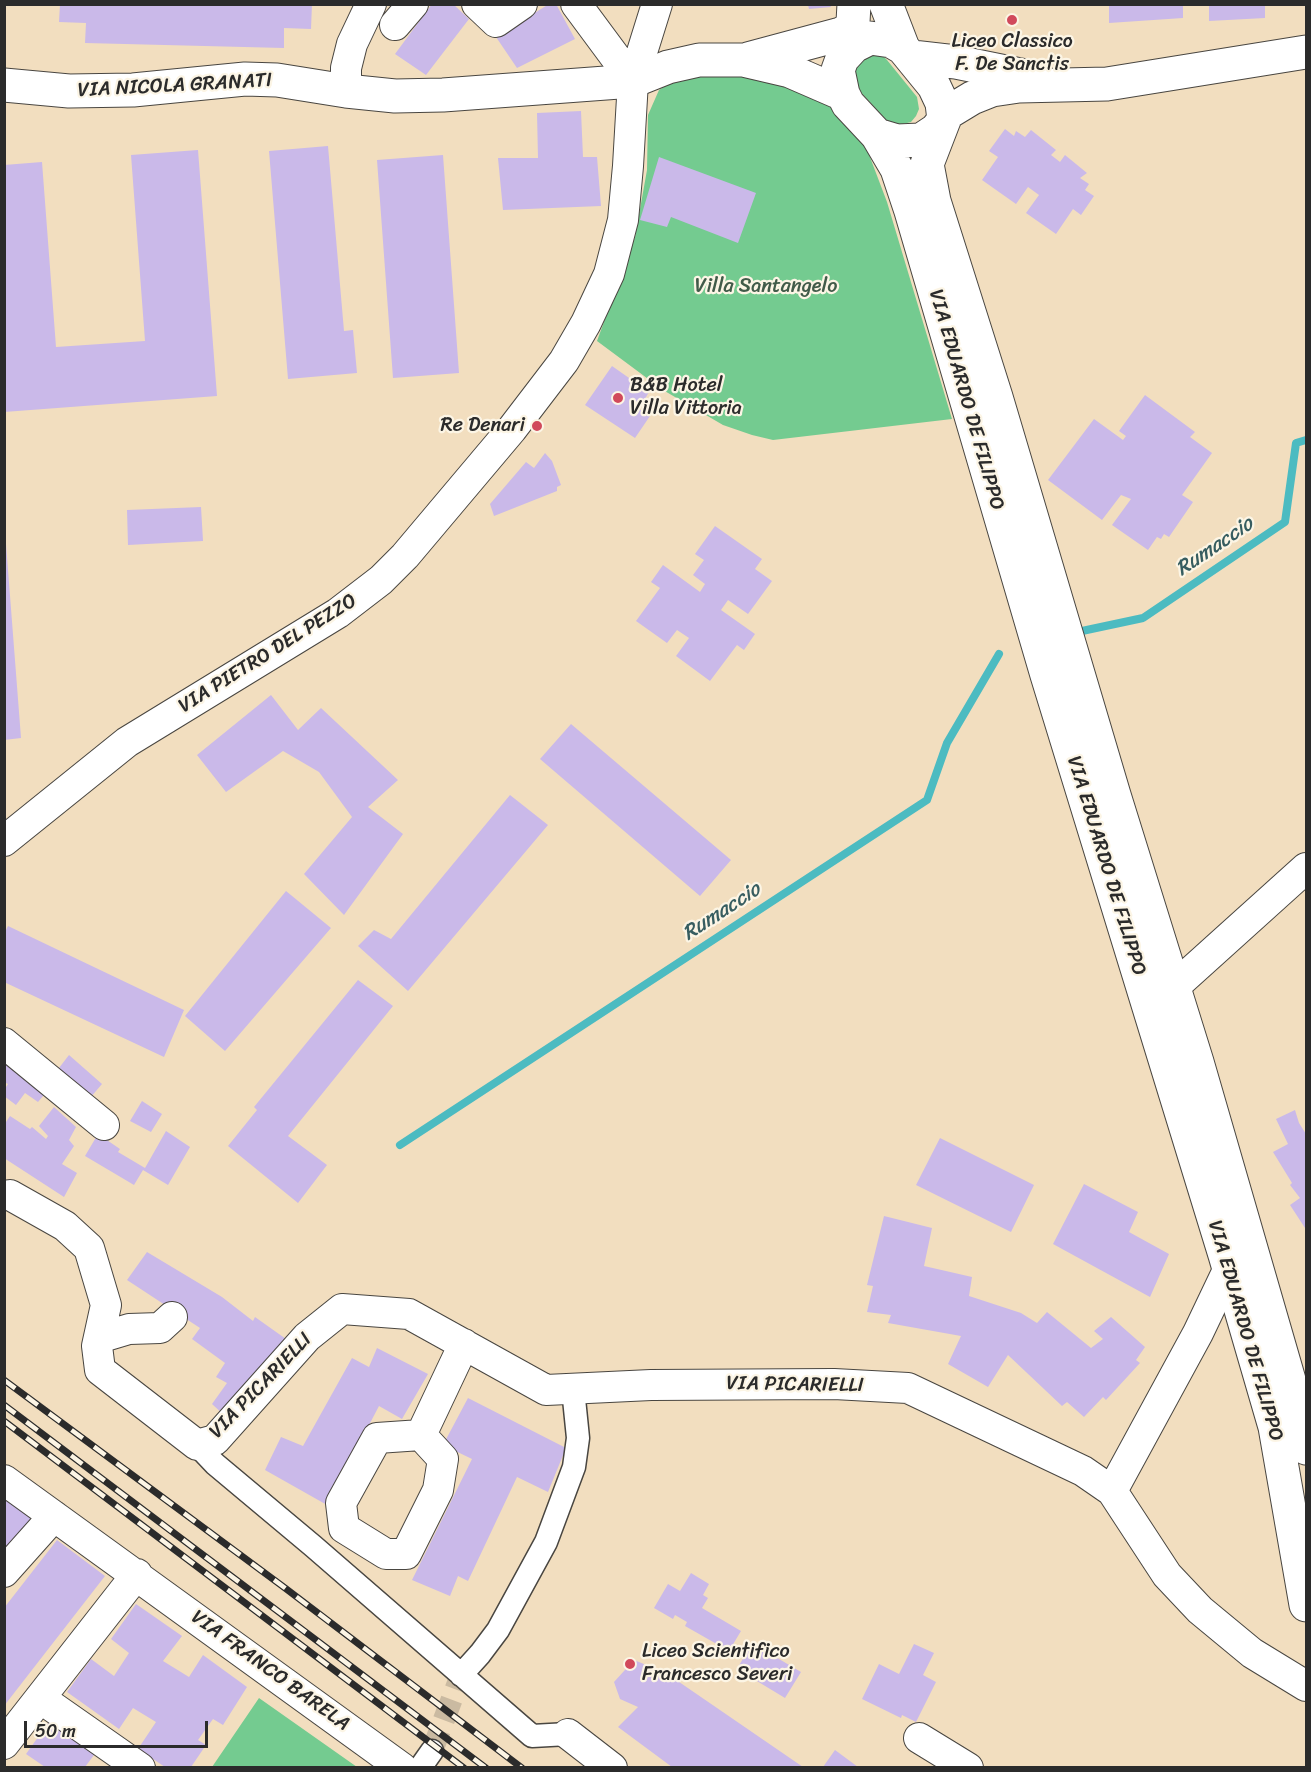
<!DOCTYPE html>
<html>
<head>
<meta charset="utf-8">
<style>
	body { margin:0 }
	#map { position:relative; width:1311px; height:1772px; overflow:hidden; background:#f2debf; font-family:Sriracha,sans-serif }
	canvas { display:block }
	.frame { position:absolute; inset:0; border:6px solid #2b2b2b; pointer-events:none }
	.scale { position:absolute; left:24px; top:1721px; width:184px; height:27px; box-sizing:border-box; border:3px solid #2b2b2b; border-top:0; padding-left:8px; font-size:18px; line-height:21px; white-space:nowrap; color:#2b2b2b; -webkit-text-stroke:4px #fcf5e5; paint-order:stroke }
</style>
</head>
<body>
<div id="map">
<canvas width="1311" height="1772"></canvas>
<div class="frame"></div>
<div class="scale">50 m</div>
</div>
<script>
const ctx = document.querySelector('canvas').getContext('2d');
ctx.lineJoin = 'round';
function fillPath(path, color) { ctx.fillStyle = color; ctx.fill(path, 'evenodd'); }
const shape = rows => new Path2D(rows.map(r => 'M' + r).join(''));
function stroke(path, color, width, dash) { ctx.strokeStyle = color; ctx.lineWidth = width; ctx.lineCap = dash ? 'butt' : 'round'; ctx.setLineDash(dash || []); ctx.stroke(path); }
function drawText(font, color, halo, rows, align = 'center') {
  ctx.font = font + ' Sriracha,sans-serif'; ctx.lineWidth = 4.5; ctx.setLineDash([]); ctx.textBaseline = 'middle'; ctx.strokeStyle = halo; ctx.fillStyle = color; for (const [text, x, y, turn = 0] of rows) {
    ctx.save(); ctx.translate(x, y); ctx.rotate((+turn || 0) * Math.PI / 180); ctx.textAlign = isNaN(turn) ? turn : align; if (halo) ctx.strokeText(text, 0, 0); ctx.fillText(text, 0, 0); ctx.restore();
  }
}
fillPath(shape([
	[869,52,883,56,887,60,917,97,919,109,916,116,911,122,895,126,887,121,857,88,854,68],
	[747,71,833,99,865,144,887,202,952,419,773,440,752,435,723,425,663,390,597,341,635,237,647,170,648,115,659,90,678,77],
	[259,1698,357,1767,212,1767]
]), '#74cb90');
stroke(shape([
	[1082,631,1143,618,1285,522,1296,443,1306,440],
	[400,1145,927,800,947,743,999,654]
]), '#4cbbc1', 8);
fillPath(shape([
	[60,4,312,4,311,29,284,28,284,48,85,43,86,23,59,22],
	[432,4,453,4,469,19,426,75,395,54],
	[549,4,556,4,575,39,517,68,496,37],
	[1109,4,1183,4,1183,18,1109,23],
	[1209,4,1265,4,1265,18,1209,21],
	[808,5,830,5,831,7,809,9],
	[581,111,583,157,597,157,601,206,503,210,498,158,538,158,537,113],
	[1005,129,1014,136,1016,131,1025,137,1031,130,1056,150,1051,155,1060,162,1065,155,1087,173,1080,178,1089,184,1085,190,1094,196,1081,215,1073,209,1056,234,1026,213,1039,195,1028,187,1016,204,982,180,998,157,989,151],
	[328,146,344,331,353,330,357,373,288,379,269,151],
	[198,150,217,396,4,412,4,165,42,162,56,347,145,341,131,155],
	[443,155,459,373,393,378,377,160],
	[659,157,756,193,738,243,671,217,667,227,640,220],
	[612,366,649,392,639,409,650,416,635,438,585,405],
	[1145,395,1195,432,1190,437,1212,453,1182,495,1193,502,1169,537,1164,534,1161,539,1157,537,1148,550,1112,525,1131,499,1121,495,1102,520,1048,480,1094,419,1123,440,1126,436,1119,431],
	[545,453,552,461,561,485,557,487,557,491,494,516,490,504,526,462,534,468],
	[201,507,203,541,128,545,127,510],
	[715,526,762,559,755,569,772,581,748,614,728,600,721,610,755,634,744,650,737,645,710,681,676,656,689,638,677,630,667,643,636,621,660,588,651,582,663,565,700,592,705,584,693,575,704,560,695,554],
	[4,544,6,544,21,738,4,740],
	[271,695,298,730,321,708,398,780,368,807,403,834,344,915,304,874,352,817,319,772,283,751,226,792,197,755],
	[571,724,731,860,700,896,540,759],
	[510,795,548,825,408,991,358,946,374,930,391,939],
	[286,891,331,928,225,1051,185,1016],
	[8,926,184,1010,164,1057,4,982,4,934],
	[358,980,393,1006,288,1136,327,1165,298,1203,228,1146,257,1110,254,1107],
	[4,1046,53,1084,38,1102,25,1093,16,1105,4,1096,4,1090,8,1084,4,1082],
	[69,1055,102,1084,84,1105,52,1077],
	[142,1101,162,1114,151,1132,130,1121],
	[54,1107,76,1127,69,1140,74,1146,62,1164,77,1173,64,1197,4,1158,4,1125,10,1116,30,1129,32,1127,46,1139,48,1136,39,1126],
	[1295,1110,1299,1123,1306,1134,1306,1227,1305,1228,1290,1205,1300,1198,1290,1185,1292,1183,1273,1152,1288,1144,1276,1119],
	[166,1131,190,1147,168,1185,143,1170,134,1185,85,1156,98,1134,120,1149,118,1152,145,1168],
	[940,1138,1034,1185,1011,1232,916,1185],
	[1084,1184,1138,1212,1129,1232,1169,1254,1150,1297,1053,1244],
	[884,1216,932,1228,924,1266,972,1277,969,1296,1021,1313,1037,1323,1047,1312,1091,1348,1103,1339,1094,1331,1111,1317,1145,1347,1136,1360,1140,1363,1106,1400,1103,1397,1084,1417,1067,1402,1062,1406,1008,1355,988,1387,948,1364,961,1336,888,1323,891,1315,867,1312,873,1286,867,1285],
	[147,1252,222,1297,253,1321,255,1317,286,1339,224,1415,212,1404,227,1383,216,1377,225,1363,192,1339,200,1328,127,1280],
	[377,1348,428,1374,402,1419,379,1406,346,1469,343,1468,327,1505,265,1470,281,1437,303,1446,352,1358,369,1367],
	[468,1398,566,1448,548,1492,517,1477,468,1581,458,1576,450,1596,412,1580,472,1459,443,1445],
	[4,1495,33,1517,4,1552],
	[57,1540,105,1576,4,1706,4,1608],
	[691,1573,709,1584,703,1595,708,1598,702,1608,741,1631,729,1651,685,1626,687,1622,675,1615,673,1619,654,1608,668,1584,680,1591],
	[136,1604,182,1636,163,1661,189,1677,203,1655,247,1687,223,1725,213,1719,198,1740,206,1745,191,1767,165,1767,138,1749,156,1722,133,1708,119,1729,67,1692,91,1659,114,1676,129,1653,111,1639],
	[752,1643,801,1672,785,1698,737,1669],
	[914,1644,934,1653,923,1675,936,1682,916,1722,902,1715,901,1718,862,1699,879,1664,899,1674],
	[634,1660,666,1673,803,1767,672,1767,618,1727,638,1707,620,1699,614,1682],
	[51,1719,97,1751,85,1767,45,1767,26,1754],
	[835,1750,858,1767,823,1767]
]), '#cab9e9');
stroke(shape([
	[432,1751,461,1675]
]), '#cabaa1', 22, [22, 11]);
const pedestrian = shape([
	[197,1445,215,1464,313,1546,532,1736,568,1734],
	[461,1675,480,1654,498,1630,546,1542,574,1467,578,1438,573,1389],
	[420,1768,432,1751]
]);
const minor = shape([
	[477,4,496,22,522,4],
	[576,4,633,81],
	[395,25,413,4],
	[346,91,346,68,352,44,371,4],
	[4,841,127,742,338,613,381,580,405,556,512,429,564,361,586,323,609,274,623,220,628,166,633,81,657,4],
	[1174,987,1306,868],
	[4,1043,104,1125],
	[10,1195,65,1226,89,1248,106,1305,97,1346,100,1370,197,1445,215,1440,307,1337,342,1309,409,1314,546,1390,651,1385,834,1384,908,1388,1083,1471,1112,1491,1167,1575,1200,1610,1252,1653,1306,1686],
	[99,1338,129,1329,160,1328,172,1317],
	[421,1435,377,1438,341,1503,344,1528,386,1554,406,1554,438,1490,443,1459,421,1435,464,1344],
	[4,1480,402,1768],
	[1112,1491,1198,1333,1229,1268],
	[4,1572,54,1516],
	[40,1698,140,1768],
	[568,1734,612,1768],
	[919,1738,968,1768],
	[4,1744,137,1574]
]);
const tertiary = shape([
	[886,4,903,48],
	[870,38,891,41,903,48,934,86,942,103,944,120,936,130,921,140,897,141,877,135,848,104,843,94,838,70,842,59,854,46,870,38],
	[912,57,956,62,1030,77],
	[748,59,841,34,850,29,853,22,854,4],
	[4,85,69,91,133,90,245,79,277,80,346,91,395,96,443,95,633,81,668,67,699,60,743,60,790,71,843,94],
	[944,115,972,98,992,90,1019,86,1107,84,1306,52],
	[944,120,927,164,934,201,996,397,1114,795,1197,1062,1300,1418,1306,1448],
	[877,135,897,169,911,211,1047,675,1225,1255,1275,1427,1306,1605]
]);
stroke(pedestrian, '#494641', 25);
stroke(minor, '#494641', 32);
stroke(tertiary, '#494641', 35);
stroke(pedestrian, '#fff', 22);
stroke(minor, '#fff', 30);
stroke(tertiary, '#fff', 33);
const rail = shape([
	[4,1380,285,1588,522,1768],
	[4,1405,486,1768],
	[4,1421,464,1768]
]);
stroke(rail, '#2b2b2b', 7);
stroke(rail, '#fcf5e5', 4.5, [14]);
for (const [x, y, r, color] of [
	[1012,20,6,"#d1495b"],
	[618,398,6,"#d1495b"],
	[537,426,6,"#d1495b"],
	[630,1664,6,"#d1495b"]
]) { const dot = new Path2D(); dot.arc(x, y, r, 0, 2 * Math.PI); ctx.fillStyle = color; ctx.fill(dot); stroke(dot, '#fcf5e5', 2); }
drawText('20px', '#2b2b2b', '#fcf5e5', [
	["Liceo Classico",1012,42,"center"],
	["F. De Sanctis",1012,65,"center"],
	["B&B Hotel",630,386],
	["Villa Vittoria",630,409],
	["Re Denari",525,426,"right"],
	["Liceo Scientifico",642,1652],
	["Francesco Severi",642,1675]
], 'left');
drawText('20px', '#2b2b2b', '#fcf5e5', [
	["VIA NICOLA GRANATI",175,86,-3],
	["VIA EDUARDO DE FILIPPO",966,400,74],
	["VIA PIETRO DEL PEZZO",268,654,-32],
	["VIA EDUARDO DE FILIPPO",1106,866,73],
	["VIA EDUARDO DE FILIPPO",1245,1331,74],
	["VIA PICARIELLI",795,1385,1],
	["VIA PICARIELLI",261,1386,-46],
	["VIA FRANCO BARELA",270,1671,36]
]);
drawText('20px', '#415b49', '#fcf5e5', [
	["Villa Santangelo",766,287]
]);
drawText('italic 21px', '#375d60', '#fcf5e5', [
	["Rumaccio",1215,547,-34],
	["Rumaccio",722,912,-33]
]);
</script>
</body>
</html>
